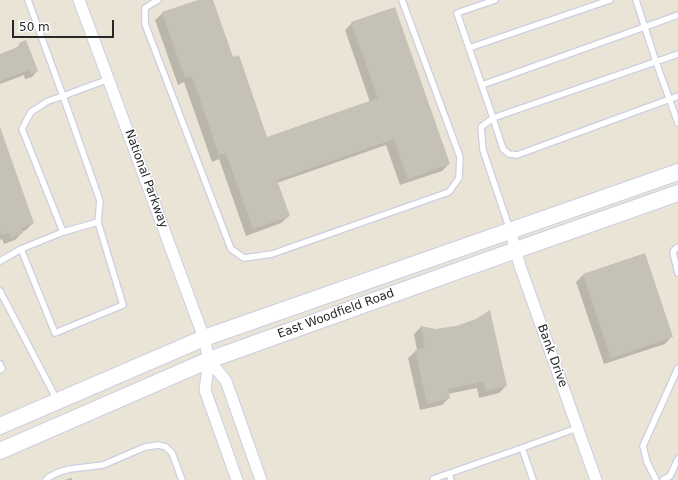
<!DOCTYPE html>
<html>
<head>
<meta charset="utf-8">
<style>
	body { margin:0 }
	#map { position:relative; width:678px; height:480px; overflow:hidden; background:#eae4d7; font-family:"DejaVu Sans",sans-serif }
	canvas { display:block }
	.scale { position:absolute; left:12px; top:20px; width:102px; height:18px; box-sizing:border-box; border:2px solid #272727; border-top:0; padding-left:5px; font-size:12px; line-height:14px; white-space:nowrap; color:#272727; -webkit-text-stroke:3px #fff; paint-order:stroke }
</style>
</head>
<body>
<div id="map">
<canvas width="678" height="480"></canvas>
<div class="scale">50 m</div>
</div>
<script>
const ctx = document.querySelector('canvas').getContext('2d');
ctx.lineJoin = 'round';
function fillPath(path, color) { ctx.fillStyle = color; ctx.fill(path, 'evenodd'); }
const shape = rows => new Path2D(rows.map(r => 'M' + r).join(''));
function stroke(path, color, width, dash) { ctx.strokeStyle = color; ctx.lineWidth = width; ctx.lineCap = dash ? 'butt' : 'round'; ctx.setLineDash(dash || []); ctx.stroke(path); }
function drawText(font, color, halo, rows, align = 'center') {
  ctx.font = font + ' "DejaVu Sans",sans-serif'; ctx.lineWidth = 3; ctx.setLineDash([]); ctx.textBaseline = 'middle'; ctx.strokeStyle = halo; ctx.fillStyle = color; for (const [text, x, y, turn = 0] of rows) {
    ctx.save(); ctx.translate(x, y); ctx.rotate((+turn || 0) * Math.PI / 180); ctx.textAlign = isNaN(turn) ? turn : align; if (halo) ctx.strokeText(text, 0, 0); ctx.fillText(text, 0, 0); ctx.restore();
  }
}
fillPath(shape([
	[201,0,212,0,232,58,267,138,370,102,345,30,352,23,449,164,442,171,400,185,386,145,277,183,289,216,281,223,246,236,219,159,212,162,184,82,178,85,155,20,163,13],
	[20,44,37,71,32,77,25,79,24,75,0,84,0,55,14,50],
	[0,129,33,223,26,230,21,232,22,233,15,240,4,244,2,239,0,240],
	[583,275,672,336,665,344,604,364,576,282],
	[421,327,435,330,506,386,499,393,479,398,477,388,448,394,449,398,442,405,420,410,408,358,417,350,414,334],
	[72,478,72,480,65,480]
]), '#0003');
fillPath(shape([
	[198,0,213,0,233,57,239,55,267,137,378,98,351,22,395,7,450,164,408,179,394,139,277,180,290,216,253,229,226,153,219,155,192,76,185,78,162,12],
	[26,40,38,71,31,74,29,70,0,81,0,54,20,46,19,43],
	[0,127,34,223,21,228,23,233,11,238,9,233,2,235,0,230],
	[645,253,673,337,611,358,583,274],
	[490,310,507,386,486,391,484,381,448,389,450,398,427,404,415,350,425,347,421,326,435,329,456,326,476,319]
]), '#c5c1b7');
const lane = shape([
	[158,0,145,8,145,24,231,249,244,258,272,254,449,192,459,178,460,157,402,0],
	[636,0,656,62,678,123],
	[469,48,457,13,495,0],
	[678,54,493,118,503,149,509,154,517,155,678,96],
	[482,85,678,15],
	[510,230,483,150,481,127,493,118,469,48,610,0],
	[63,232,98,222],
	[678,247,674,250,673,253,678,273],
	[21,249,63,232,22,129,31,112,48,101,63,96,28,0],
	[0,261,21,249,55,333,123,305,98,222,100,201,63,96,109,79],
	[0,291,57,400],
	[0,364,2,369,0,370],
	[522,448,577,428],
	[449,474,451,480],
	[433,479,522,448,533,480],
	[46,480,49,477,59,472,70,469,103,465,145,447,158,445,166,447,172,453,182,480],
	[656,480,647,462,643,446,678,368],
	[663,480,670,476,678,459]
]);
const street = shape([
	[79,0,204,338,209,360,205,390,237,480],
	[510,230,520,266,596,480],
	[209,360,226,381,261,480]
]);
const secondary = shape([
	[0,426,204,338,678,172],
	[0,451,209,360,516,250,678,193]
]);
stroke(lane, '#cccee1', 8);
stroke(street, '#cccee1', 13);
stroke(secondary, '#cccee1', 18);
stroke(lane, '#fff', 5.5);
stroke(street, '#fff', 11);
stroke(secondary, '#fff', 16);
drawText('12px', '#272727', '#fff', [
	["National Parkway",146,179,70],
	["East Woodfield Road",336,314,-20],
	["Bank Drive",552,356,70]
]);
</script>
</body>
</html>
